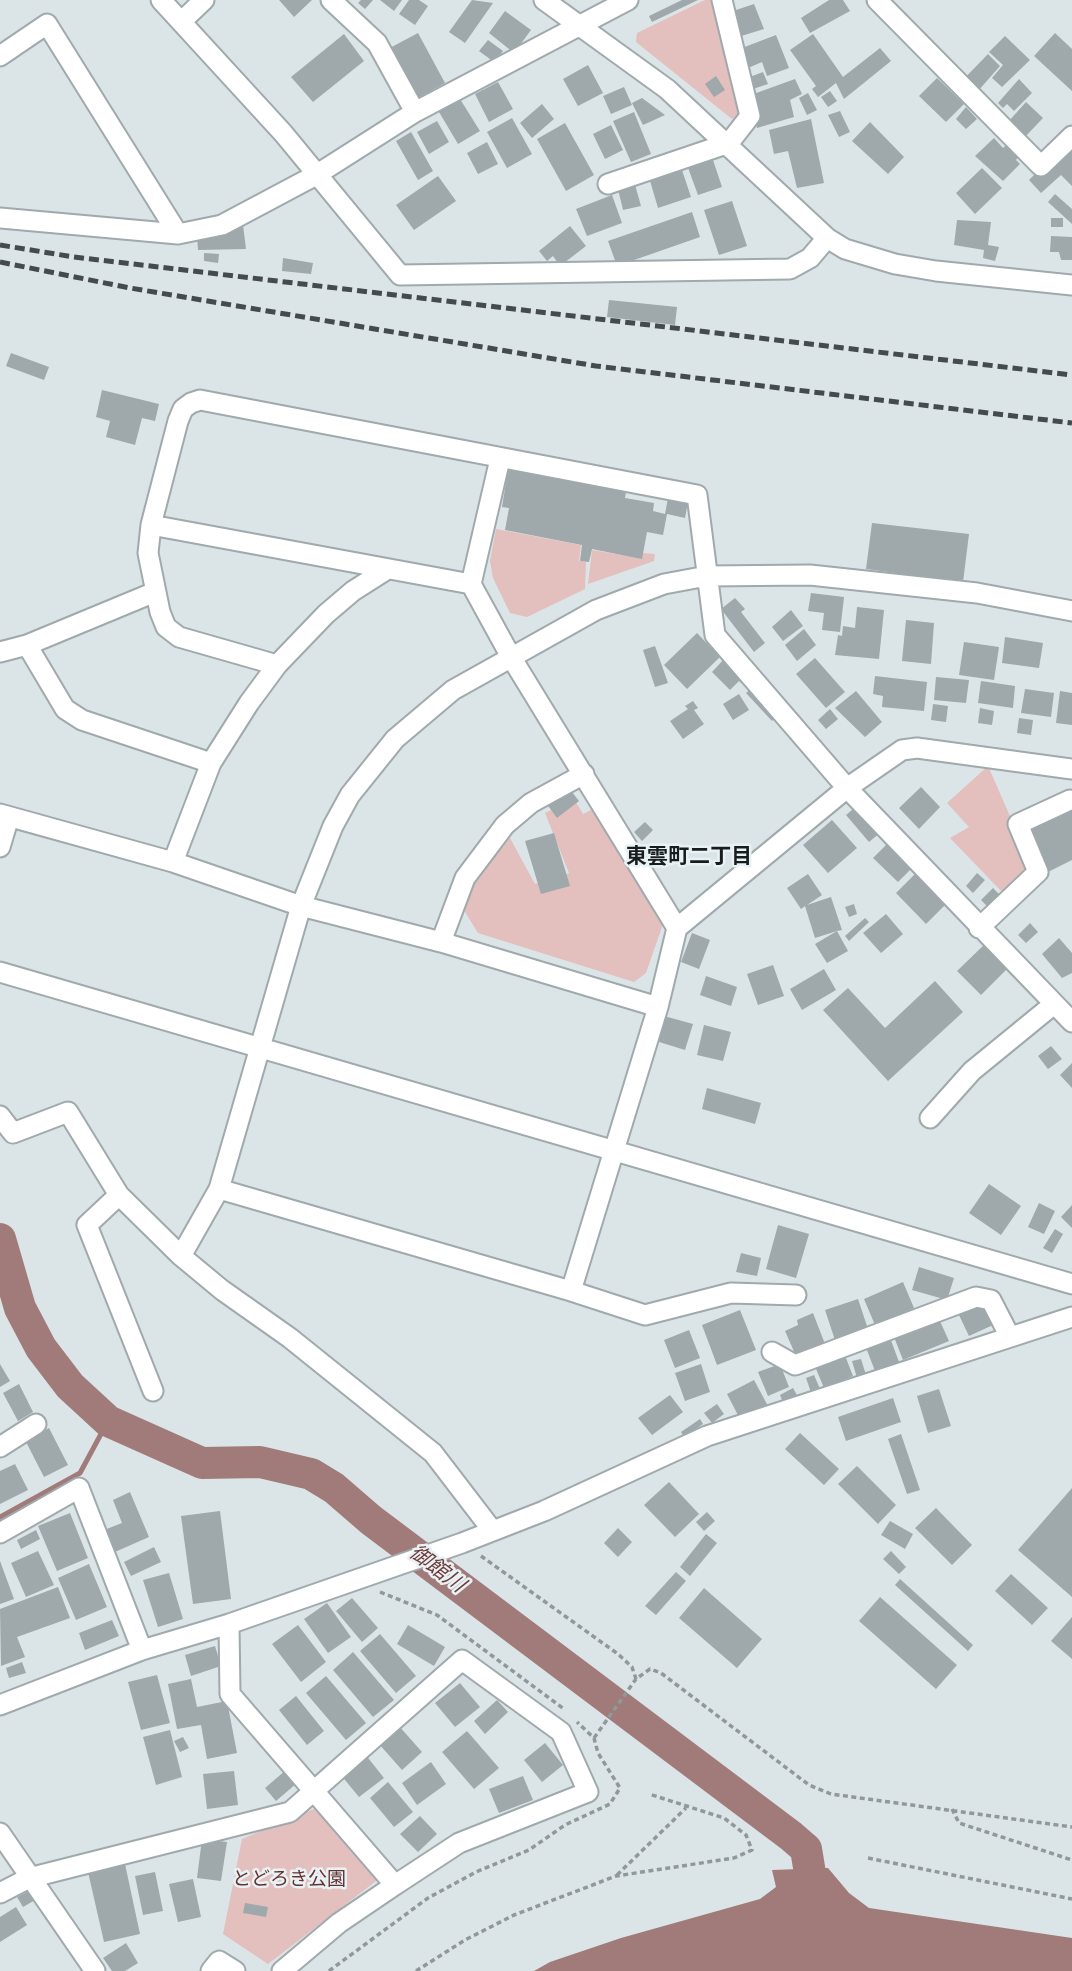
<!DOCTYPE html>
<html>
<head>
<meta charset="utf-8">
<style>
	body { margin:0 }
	canvas { display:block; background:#dbe4e7 }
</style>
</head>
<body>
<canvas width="1072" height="1971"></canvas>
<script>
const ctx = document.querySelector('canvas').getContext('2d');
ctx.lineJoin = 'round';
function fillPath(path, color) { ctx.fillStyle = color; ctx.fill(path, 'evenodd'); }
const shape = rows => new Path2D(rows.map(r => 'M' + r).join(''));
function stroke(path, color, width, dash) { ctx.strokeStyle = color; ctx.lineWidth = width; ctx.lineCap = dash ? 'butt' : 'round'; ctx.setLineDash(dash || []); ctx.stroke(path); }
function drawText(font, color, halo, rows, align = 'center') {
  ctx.font = font + ' Figtree,"Noto Sans JP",sans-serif'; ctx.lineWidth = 5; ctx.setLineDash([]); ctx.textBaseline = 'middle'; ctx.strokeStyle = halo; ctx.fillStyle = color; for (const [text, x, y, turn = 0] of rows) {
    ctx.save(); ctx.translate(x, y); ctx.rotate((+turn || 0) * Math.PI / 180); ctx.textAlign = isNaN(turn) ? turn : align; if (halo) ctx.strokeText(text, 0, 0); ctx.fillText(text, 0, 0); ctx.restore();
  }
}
fillPath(shape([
	[705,0,713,0,731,70,739,113,732,119,636,42,637,33],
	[496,529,581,545,579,561,586,562,585,589,527,617,510,613,493,578,490,561],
	[592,550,641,558,643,553,655,554,654,561,588,584],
	[988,766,1034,871,1004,894,950,838,969,827,947,803],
	[574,799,583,814,599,806,664,921,646,973,634,982,478,933,462,907,474,881,510,838,535,884,543,881,546,884,569,873,545,813],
	[314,1809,380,1878,268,1964,223,1934,242,1839]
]), '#e3bfbd');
fillPath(shape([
	[828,1868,849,1893,869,1908,1072,1938,1072,1971,534,1971,550,1962,621,1938,760,1899,776,1887,772,1870]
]), '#a07b79');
stroke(shape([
	[0,1517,80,1473,108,1421]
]), '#a07b79', 5);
stroke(shape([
	[0,1239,20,1308,41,1348,70,1386,108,1421,202,1463,260,1462,311,1474,334,1488,371,1520,791,1836,806,1849,826,1971]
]), '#a07b79', 32);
fillPath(shape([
	[279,0,312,0,294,17],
	[361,0,373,0,365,9,358,3],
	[380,0,402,0,394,11],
	[409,0,419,0,428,6,415,25,399,14],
	[472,0,493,3,465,43,449,32],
	[682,0,698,0,652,22,649,16],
	[829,0,843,0,850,11,810,33,801,18],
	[754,4,764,29,738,37,730,12],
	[505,11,531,30,514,53,489,33],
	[418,33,445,83,416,99,388,49],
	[1055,33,1072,49,1072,91,1034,56],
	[344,34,364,61,313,102,291,77],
	[813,34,843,77,880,48,891,61,844,99,836,83,818,97,812,89,816,86,790,50],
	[776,35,789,68,767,76,762,62,748,68,742,48],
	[1005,36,1030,60,1002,87,992,78,1003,65,989,52],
	[488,40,503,51,494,62,479,51],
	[988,54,1000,66,978,91,960,83],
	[588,65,603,93,578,106,563,79],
	[763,72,768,84,750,90,747,78],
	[716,76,725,90,714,97,705,84],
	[937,78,964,104,946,122,919,96],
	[795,79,802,94,790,100,794,117,757,128,748,96],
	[1019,79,1032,93,1014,111,1007,104,1003,108,998,103],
	[498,82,513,109,489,122,475,94],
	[624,87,632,105,611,114,603,96],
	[830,91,837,101,828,107,821,97],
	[808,93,817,110,807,115,799,98],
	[642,98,665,115,643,125,632,103],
	[460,99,480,131,458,144,439,112],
	[1026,102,1043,118,1024,138,1008,122],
	[542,104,554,119,532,138,520,123],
	[966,107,977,119,966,129,956,119],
	[840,111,850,132,839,137,828,115],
	[634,112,651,154,631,162,613,121],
	[512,118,532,154,507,168,487,132],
	[811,119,824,183,797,188,788,151,774,154,769,130],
	[437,121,449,142,429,154,417,132],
	[870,122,904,157,888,174,852,141],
	[565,123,594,175,566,191,537,139],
	[611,125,623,150,605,159,593,134],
	[411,132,433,171,418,180,396,141],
	[994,138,1003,148,1008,143,1020,154,1016,160,1020,164,1003,181,975,156],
	[487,142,498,164,478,174,467,153],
	[1072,147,1072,186,1061,175,1041,193,1029,180,1048,161,1054,167],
	[712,157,722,187,698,195,687,165],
	[680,164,691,197,658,208,648,174],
	[982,168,1002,188,975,214,956,193],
	[438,176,456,201,414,230,396,205],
	[634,181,641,206,623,210,617,185],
	[1055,194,1072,209,1072,224,1048,202],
	[612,195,622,223,587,236,576,209],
	[732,201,747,246,719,255,704,210],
	[692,212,700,237,617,266,608,241],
	[1051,218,1063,218,1063,227,1051,227],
	[957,220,991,222,988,245,999,247,995,261,983,258,984,250,954,245],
	[243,225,246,249,198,250,197,235],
	[570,226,586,246,560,266,553,256,547,261,539,251],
	[1051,236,1072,237,1072,260,1061,260,1059,252,1050,252],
	[204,253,219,254,218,263,204,261],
	[283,258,313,263,311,274,282,271],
	[609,300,677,307,675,325,607,317],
	[11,353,49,367,44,380,6,366],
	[102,390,159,404,155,421,142,418,135,445,106,437,110,421,96,417],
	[508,470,626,492,625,498,654,503,653,511,665,514,668,498,688,502,685,518,667,514,663,535,647,532,642,559,592,549,589,562,580,561,582,545,505,530,509,508,502,507],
	[872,523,969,534,963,582,866,569],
	[811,593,844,597,840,632,822,630,824,613,808,611],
	[735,598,745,609,741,612,765,643,754,652,721,609],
	[857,607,884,610,879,659,835,655,838,635,842,636,843,626,855,628],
	[791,610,803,626,783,641,772,627],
	[906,620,934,623,931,664,902,661],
	[804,629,816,645,797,661,785,645],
	[697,633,720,657,687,689,664,665],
	[1005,637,1043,643,1039,668,1002,663],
	[964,642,999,647,994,680,959,675],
	[655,646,668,683,655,687,643,650],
	[725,658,750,678,744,685,739,681,730,690,712,672],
	[815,658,845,692,826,708,796,674],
	[875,676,927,682,924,711,882,707,883,696,873,694],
	[936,677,969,680,966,703,934,700],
	[981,681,1015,686,1013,708,978,703],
	[758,683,783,709,772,721,746,693],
	[1025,689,1054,693,1051,717,1021,713],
	[856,691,882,722,865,737,835,708],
	[1060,691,1072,693,1072,725,1056,723],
	[739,694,749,710,733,720,723,704],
	[693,701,698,708,694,710,704,724,683,739,670,721,688,709,685,706],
	[933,704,948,706,946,722,931,720],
	[980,708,994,711,992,725,978,723],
	[830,709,838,719,826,729,818,720],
	[1019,718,1033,720,1031,735,1017,733],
	[568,787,579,801,557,818,546,803],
	[921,787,940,807,919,829,899,808],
	[864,800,887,827,869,842,846,815],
	[1072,806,1072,860,1044,874,1024,829],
	[832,820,857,848,828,873,803,845],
	[645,822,653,830,642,841,634,832],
	[554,833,570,886,541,894,525,841],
	[896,835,921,859,898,882,873,858],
	[926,863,956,894,926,924,896,893],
	[977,873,985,880,973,893,966,886],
	[808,874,822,895,807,905,831,897,842,930,837,931,848,951,827,963,815,944,837,931,815,938,805,906,801,909,787,888],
	[993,888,1000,895,988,907,981,900],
	[854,904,857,914,849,917,845,907],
	[886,914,903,934,881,953,863,933],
	[865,918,869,922,849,941,845,936],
	[1030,923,1038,932,1026,943,1018,935],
	[692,933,710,940,699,969,681,962],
	[1059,938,1072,953,1072,973,1062,978,1042,954],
	[985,944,1008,968,981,995,957,971],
	[773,965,784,996,758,1005,747,974],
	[824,969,836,990,802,1010,790,989],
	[706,976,737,987,731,1006,700,995],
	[935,981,963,1012,888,1081,823,1010,848,988,885,1028],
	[664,1016,693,1024,685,1050,656,1041],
	[704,1025,731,1032,723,1061,697,1055],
	[1051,1046,1062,1059,1048,1069,1038,1056],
	[1072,1063,1072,1088,1060,1075],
	[707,1088,761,1103,755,1124,702,1109],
	[989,1184,1021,1206,1001,1235,969,1213],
	[1039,1203,1055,1211,1044,1234,1028,1227],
	[1072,1205,1072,1228,1061,1217],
	[778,1225,809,1234,796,1278,766,1269],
	[1055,1229,1063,1234,1052,1253,1043,1248],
	[741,1253,761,1258,757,1276,736,1272],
	[919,1267,954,1278,947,1300,912,1290],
	[903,1282,914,1308,875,1325,864,1299],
	[858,1299,868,1329,835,1340,825,1310],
	[982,1301,993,1325,969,1336,958,1313],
	[740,1310,756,1350,717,1365,702,1325],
	[813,1313,825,1344,796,1356,785,1331,798,1325,797,1320],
	[939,1319,949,1341,903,1360,894,1337],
	[689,1330,700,1358,675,1368,664,1340],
	[889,1335,899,1362,875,1371,865,1345],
	[844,1353,853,1376,824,1388,814,1364],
	[861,1359,866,1375,857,1378,852,1361],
	[0,1364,10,1381,0,1387],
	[701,1364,710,1392,685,1401,675,1373],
	[780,1364,789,1387,768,1396,758,1372],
	[814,1375,821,1391,812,1395,806,1378],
	[754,1380,768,1406,741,1421,727,1394],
	[19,1384,33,1412,18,1421,3,1393],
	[793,1388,798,1397,784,1404,780,1395],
	[939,1389,951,1426,928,1433,917,1396],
	[670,1395,683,1412,652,1435,638,1418],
	[893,1398,901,1422,846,1441,838,1417],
	[717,1404,724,1414,712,1423,704,1413],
	[700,1419,703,1424,684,1437,681,1432],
	[49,1428,68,1465,44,1477,25,1440],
	[800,1433,839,1469,824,1485,785,1449],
	[901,1434,920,1490,907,1494,888,1439],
	[15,1464,28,1490,0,1504,0,1471],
	[857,1466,896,1505,878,1524,838,1484],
	[669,1482,699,1514,675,1537,644,1505],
	[1072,1488,1072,1597,1018,1550],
	[130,1492,149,1537,108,1555,99,1532,122,1523,113,1500],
	[936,1508,972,1545,952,1565,915,1528],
	[220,1511,231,1599,193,1604,181,1516],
	[707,1512,715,1521,704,1531,696,1522],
	[70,1513,88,1558,57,1571,38,1526],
	[890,1521,913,1534,905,1549,881,1535],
	[618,1528,632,1542,618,1557,604,1543],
	[36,1530,40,1539,21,1549,17,1540],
	[706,1534,717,1543,690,1576,680,1567],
	[154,1547,161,1562,131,1576,124,1562],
	[38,1551,54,1585,26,1597,11,1563],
	[891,1551,906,1567,899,1574,883,1559],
	[0,1561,14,1599,0,1604],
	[89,1564,107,1607,76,1620,58,1578],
	[676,1572,686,1581,656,1615,645,1606],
	[169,1573,183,1619,158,1627,143,1580],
	[1011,1574,1048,1608,1032,1625,995,1591],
	[900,1579,973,1645,968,1651,895,1585],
	[58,1587,70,1618,17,1637,25,1657,1,1666,0,1609],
	[704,1588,762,1639,737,1668,679,1618],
	[880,1597,957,1665,936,1689,859,1621],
	[352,1598,378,1628,362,1642,336,1611],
	[327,1603,351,1637,328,1653,304,1619],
	[1072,1617,1072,1659,1051,1641],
	[112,1620,119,1636,85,1650,79,1633],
	[298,1625,326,1662,301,1682,272,1644],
	[408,1625,445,1647,434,1666,397,1644],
	[380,1634,416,1676,396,1693,360,1651],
	[215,1646,221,1666,191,1676,185,1655],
	[353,1652,394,1700,373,1717,333,1670],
	[22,1662,26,1673,9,1678,6,1668],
	[157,1675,170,1723,141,1730,128,1682],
	[326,1676,366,1723,346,1740,306,1693],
	[191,1679,197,1707,227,1701,237,1753,207,1759,201,1725,177,1729,168,1684],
	[460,1683,480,1707,455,1727,435,1703],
	[296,1696,324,1731,307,1745,279,1710],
	[497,1700,508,1712,485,1734,474,1721],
	[399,1726,422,1752,402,1770,379,1744],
	[170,1730,182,1777,156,1785,143,1737],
	[467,1731,499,1768,474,1789,442,1752],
	[183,1737,189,1748,180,1752,174,1741],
	[545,1743,563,1765,542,1782,524,1760],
	[365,1754,384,1778,359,1797,340,1774],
	[431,1762,446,1784,417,1805,402,1783],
	[286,1770,297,1783,276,1801,265,1788],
	[234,1771,238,1805,207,1809,203,1774],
	[523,1776,533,1800,499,1813,489,1789],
	[388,1782,413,1812,394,1827,370,1798],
	[420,1816,437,1834,418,1852,400,1834],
	[202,1839,227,1842,221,1881,197,1878],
	[125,1864,140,1934,104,1942,88,1872],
	[155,1872,163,1911,143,1915,135,1876],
	[193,1879,201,1917,178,1922,169,1884],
	[29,1891,35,1900,23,1907,17,1897],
	[245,1903,268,1907,266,1917,243,1913],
	[16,1907,27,1925,0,1942,0,1917],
	[126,1943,138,1963,125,1971,112,1971,103,1958]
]), '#9fa8ab');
const minor = shape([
	[161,0,283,133,400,275,790,269,810,258,827,238],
	[331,0,377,43,415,112],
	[544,0,667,89,827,238,845,249,895,264,936,271,1072,285],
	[877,0,1041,166,1072,136],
	[181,22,204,0],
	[0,56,47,24,178,234],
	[608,184,729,143,750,116,722,0],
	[0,218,178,234,222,225,316,175,415,112,628,0],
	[151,525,471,584,511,657,677,928],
	[471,584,500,459],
	[27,645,65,709,82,720,211,763],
	[0,652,27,645,155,592],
	[277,665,179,637,166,627,160,612,148,553,151,525,178,421,183,409,191,403,200,400,697,495,715,635,847,788,1072,1022],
	[0,814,173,862,301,906,441,942,658,1007],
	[0,847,9,817],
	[173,862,211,763,249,703,277,665,326,614,353,591,386,570],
	[979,928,1038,872,1018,824,1070,800],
	[441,942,465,878,505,825,531,803,584,774],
	[0,972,1072,1284],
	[0,1116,13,1133,68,1112,119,1195,181,1256,222,1290,290,1338,433,1453,492,1530],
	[930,1118,972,1071,1054,1004],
	[219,1189,571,1291,658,1007,677,928,847,788,902,750,917,748,1072,769],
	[119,1195,87,1225,153,1391],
	[181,1256,219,1189,301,906,333,826,350,795,395,739,453,690,596,610,664,584,707,576,810,575,977,593,1072,611],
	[571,1291,645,1315,731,1293,796,1295],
	[772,1352,795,1365,976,1297,991,1300,1010,1337],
	[0,1447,36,1424],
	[0,1533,79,1488,142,1650],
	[229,1624,230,1694,395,1885,339,1923,282,1971],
	[0,1705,142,1650,229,1624,462,1543,544,1511,707,1436,1072,1317],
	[0,1833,95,1971],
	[0,1893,29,1878,290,1812,462,1660,561,1732,588,1792,459,1843,395,1885],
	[211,1971,219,1961,235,1971]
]);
stroke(minor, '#a0a9ac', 23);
stroke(shape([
	[481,1556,618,1654,632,1667,636,1679,650,1669,661,1673,809,1785,831,1794,1072,1827],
	[380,1592,437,1615,564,1709],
	[594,1738,636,1679],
	[952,1809,959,1823,1072,1860],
	[868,1858,1072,1899],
	[617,1875,686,1808],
	[329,1971,428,1898,476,1872,529,1850,565,1825,610,1804,620,1788,598,1753,594,1738,577,1722],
	[416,1971,465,1940,514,1915,616,1876,734,1858,752,1850,746,1835,724,1818,649,1794]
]), '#91989a', 3.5, [5, 3.5]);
stroke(minor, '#fff', 19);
stroke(shape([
	[0,245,74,257,1072,375],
	[0,262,130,288,596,366,1072,423]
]), '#454a4c', 5, [10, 5]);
drawText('19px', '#663131', '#e8f2f5', [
	["とどろき公園",289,1879]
]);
drawText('bold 21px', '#181c1d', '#e8f2f5', [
	["東雲町二丁目",689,857]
]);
drawText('italic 21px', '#703a39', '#e8f2f5', [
	["御館川",437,1569,37]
]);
</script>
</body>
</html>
